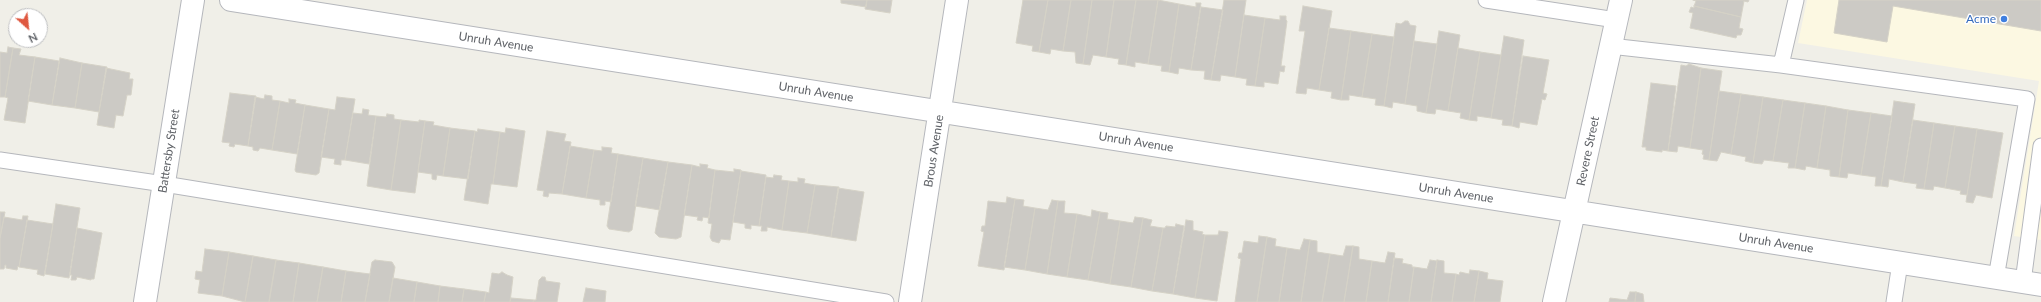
<!DOCTYPE html>
<html>
<head>
<meta charset="utf-8">
<style>
	body { margin:0 }
	#map { position:relative; width:2041px; height:302px; overflow:hidden; background:#f0efe8; font-family:Lato,sans-serif }
	canvas { display:block }
	.north { position:absolute; left:8px; top:8px; width:40px; height:40px; box-sizing:border-box; background:#fff; border:1px solid #bfc0c2; border-radius:50%; rotate:153deg; font-size:11px; font-weight:700; line-height:16px; text-align:center; color:#5f6267 }
	.north::after { content:''; display:block; margin:auto; width:14px; height:18px; background:#df5840; clip-path:polygon(50% 0,100% 100%,50% 72%,0 100%) }
</style>
</head>
<body>
<div id="map">
<canvas width="2041" height="302"></canvas>
<div class="north">N</div>
</div>
<script>
const ctx = document.querySelector('canvas').getContext('2d');
ctx.lineJoin = 'round';
function fillPath(path, color) { ctx.fillStyle = color; ctx.fill(path, 'evenodd'); }
const shape = rows => new Path2D(rows.map(r => 'M' + r).join(''));
function stroke(path, color, width, dash) { ctx.strokeStyle = color; ctx.lineWidth = width; ctx.lineCap = dash ? 'butt' : 'round'; ctx.setLineDash(dash || []); ctx.stroke(path); }
function drawText(font, color, halo, rows, align = 'center') {
  ctx.font = font + ' Lato,sans-serif'; ctx.lineWidth = 3; ctx.setLineDash([]); ctx.textBaseline = 'middle'; ctx.strokeStyle = halo; ctx.fillStyle = color; for (const [text, x, y, turn = 0] of rows) {
    ctx.save(); ctx.translate(x, y); ctx.rotate((+turn || 0) * Math.PI / 180); ctx.textAlign = isNaN(turn) ? turn : align; if (halo) ctx.strokeText(text, 0, 0); ctx.fillText(text, 0, 0); ctx.restore();
  }
}
fillPath(shape([
	[1807,0,2041,0,2041,240,2014,236,2039,81,1798,43]
]), '#fcf8e2');
const building = shape([
	[841,0,867,0,866,7,841,3,841,0],
	[867,0,892,0,890,13,865,9,867,0],
	[1023,0,1048,0,1039,52,1032,51,1033,46,1016,43,1023,0],
	[1048,0,1071,0,1063,51,1051,49,1050,54,1039,52,1048,0],
	[1071,0,1092,0,1083,64,1076,63,1075,52,1063,51,1071,0],
	[1092,0,1114,0,1106,57,1093,55,1090,65,1083,64,1092,0],
	[1114,0,1136,0,1126,65,1118,64,1119,59,1106,57,1114,0],
	[1136,0,1158,0,1148,64,1135,62,1135,67,1126,65,1136,0],
	[1158,0,1179,4,1169,72,1161,71,1162,66,1148,64,1158,0],
	[1224,0,1246,0,1235,77,1221,75,1220,81,1211,80,1224,0],
	[1693,0,1749,0,1748,2,1744,1,1741,17,1694,6,1696,1,1693,0],
	[1839,0,2041,0,2041,31,1893,6,1887,42,1834,33,1839,0],
	[1196,3,1201,3,1191,70,1179,68,1178,74,1169,72,1179,4,1196,7,1196,3],
	[1303,6,1332,11,1319,90,1307,88,1306,94,1296,93,1305,31,1299,31,1303,6],
	[1694,6,1741,17,1739,28,1743,29,1741,35,1737,35,1736,38,1690,28,1693,13,1689,12,1691,7,1694,8,1694,6],
	[1201,7,1223,10,1211,80,1204,79,1205,71,1191,70,1201,7],
	[1244,15,1265,18,1255,86,1246,85,1247,79,1235,77,1244,15],
	[1280,16,1286,16,1286,20,1287,21,1281,66,1285,66,1284,72,1280,71,1278,84,1264,82,1264,87,1255,86,1265,18,1280,20,1280,16],
	[1405,21,1408,21,1410,25,1416,26,1405,104,1393,102,1392,108,1384,106,1396,23,1401,24,1405,21],
	[1329,28,1351,31,1341,100,1331,98,1332,92,1319,90,1329,28],
	[1351,31,1372,34,1362,97,1349,95,1349,100,1341,100,1351,31],
	[1439,31,1460,35,1448,111,1436,109,1435,114,1426,113,1439,31],
	[1372,34,1394,37,1384,106,1375,105,1376,99,1362,97,1372,34],
	[1504,36,1524,40,1512,126,1502,125,1503,120,1491,118,1504,36],
	[1414,41,1437,44,1426,113,1417,111,1417,106,1405,104,1414,41],
	[8,47,13,48,5,97,0,97,0,52,7,53,8,47],
	[13,48,21,49,19,55,35,57,25,123,4,120,8,98,5,97,13,48],
	[1458,48,1480,52,1469,120,1460,118,1461,113,1448,111,1458,48],
	[1480,52,1501,55,1491,118,1477,116,1477,121,1469,120,1480,52],
	[1523,56,1549,60,1543,93,1547,94,1545,100,1542,99,1537,125,1520,122,1519,128,1512,126,1523,56],
	[35,57,59,61,52,105,28,101,35,57],
	[60,58,82,63,75,108,52,105,60,58],
	[82,63,107,67,99,112,75,108,82,63],
	[1689,64,1701,68,1690,148,1678,146,1677,152,1668,151,1681,65,1686,66,1689,64],
	[106,68,130,73,129,79,133,79,131,95,127,95,123,116,116,115,114,128,97,125,106,68],
	[1701,68,1722,71,1709,160,1703,159,1704,155,1702,154,1703,150,1690,148,1701,68],
	[1651,83,1676,86,1668,151,1662,150,1662,152,1646,150,1646,147,1642,147,1651,83],
	[1719,91,1741,94,1731,154,1721,152,1717,161,1709,160,1719,91],
	[230,93,256,96,248,146,235,144,234,147,229,146,230,143,222,142,230,93],
	[1741,94,1763,97,1753,163,1745,161,1746,157,1731,154,1741,94],
	[265,95,272,96,272,100,280,101,272,150,260,148,258,151,253,150,253,147,248,146,255,97,264,99,265,95],
	[337,97,355,99,345,160,341,160,341,165,334,164,335,159,321,157,329,109,335,110,337,97],
	[1763,97,1783,100,1773,161,1764,160,1762,164,1753,163,1763,97],
	[289,99,296,100,295,103,305,105,297,154,272,150,280,101,289,103,289,99],
	[1783,100,1805,103,1795,168,1788,168,1789,163,1773,161,1783,100],
	[1894,101,1915,104,1903,182,1889,179,1888,187,1881,186,1894,101],
	[1805,103,1826,106,1817,168,1806,166,1805,170,1795,168,1805,103],
	[305,105,329,109,319,173,316,175,296,172,295,170,305,105],
	[1826,106,1848,110,1839,177,1830,176,1830,170,1817,168,1826,106],
	[363,109,369,110,368,115,376,116,369,164,345,160,353,113,362,114,363,109],
	[1848,110,1871,113,1861,175,1848,173,1847,178,1839,177,1848,110],
	[1871,113,1892,116,1881,186,1875,186,1876,177,1861,175,1871,113],
	[387,114,394,115,394,119,401,120,391,190,367,186,376,116,386,117,387,114],
	[401,120,419,122,419,120,425,121,415,193,391,190,401,120],
	[1913,120,1934,123,1924,189,1916,188,1917,184,1903,182,1913,120],
	[425,121,434,122,433,125,450,128,443,176,437,175,436,180,432,179,432,174,418,172,425,121],
	[1934,123,1955,126,1945,188,1934,186,1933,190,1924,189,1934,123],
	[1955,126,1977,129,1967,195,1960,194,1961,191,1945,188,1955,126],
	[450,128,475,131,468,179,443,176,450,128],
	[506,128,525,131,517,187,493,184,500,132,505,133,506,128],
	[478,129,500,132,493,184,491,184,488,204,464,200,475,131,477,132,478,129],
	[1977,129,2003,133,1992,198,1976,195,1973,203,1966,202,1977,129],
	[547,131,566,134,564,141,571,142,562,194,549,193,548,197,543,196,544,191,537,190,547,131],
	[570,146,594,150,586,198,562,194,570,146],
	[602,147,612,148,611,153,618,154,611,202,605,201,605,205,600,205,600,200,586,198,594,150,602,151,602,147],
	[618,154,643,158,632,230,629,232,609,229,607,226,618,154],
	[643,158,668,162,660,210,635,206,643,158],
	[668,162,692,165,681,237,676,239,659,237,655,233,668,162],
	[700,164,708,165,707,168,715,170,709,218,703,217,702,221,697,220,698,217,684,215,692,165,700,167,700,164],
	[734,169,741,170,730,240,721,239,719,243,712,241,710,237,712,224,708,223,715,170,734,172,734,169],
	[741,171,766,175,759,226,751,225,751,229,745,228,745,224,733,222,741,171],
	[774,175,782,176,781,180,789,181,782,230,767,227,767,231,761,231,762,226,759,226,766,177,773,178,774,175],
	[798,178,805,179,804,183,815,185,807,233,782,230,789,181,798,182,798,178],
	[815,185,839,187,831,237,807,233,815,185],
	[838,188,864,192,856,241,831,237,838,188],
	[1007,197,1015,199,1004,270,978,266,984,232,981,231,982,226,985,226,988,201,1006,203,1007,197],
	[1015,199,1024,200,1023,206,1035,208,1025,270,1004,267,1015,199],
	[1052,200,1058,201,1047,274,1025,270,1035,208,1048,210,1052,200],
	[1058,201,1065,201,1064,213,1077,214,1067,277,1047,274,1058,201],
	[56,204,80,208,69,278,45,274,56,204],
	[1092,210,1100,212,1088,280,1067,277,1077,214,1091,217,1092,210],
	[0,212,5,212,0,238,0,212],
	[1100,212,1108,213,1107,219,1120,221,1110,284,1088,280,1100,212],
	[23,216,28,216,19,267,18,266,17,270,6,268,6,265,5,265,4,269,0,269,0,238,4,217,22,220,23,216],
	[1135,217,1143,218,1131,287,1110,284,1120,221,1133,223,1135,217],
	[1143,218,1152,220,1150,226,1163,228,1152,291,1131,287,1143,218],
	[27,220,53,224,44,276,37,274,38,270,19,267,27,220],
	[1186,220,1193,221,1193,230,1203,232,1202,234,1205,235,1195,298,1173,294,1186,220],
	[1176,224,1184,226,1173,294,1152,291,1163,228,1165,228,1166,226,1175,227,1176,224],
	[77,228,102,233,94,279,91,279,91,280,77,277,76,280,71,280,72,275,70,275,77,228],
	[1219,231,1228,232,1217,301,1195,298,1205,235,1218,235,1219,231],
	[1259,236,1267,237,1257,302,1235,302,1241,259,1238,258,1239,253,1242,253,1244,241,1258,243,1259,236],
	[1267,237,1276,239,1275,246,1287,248,1279,302,1257,302,1267,237],
	[1304,239,1310,240,1301,302,1279,302,1287,248,1300,250,1304,239],
	[1310,240,1317,241,1317,252,1330,254,1322,302,1301,302,1310,240],
	[1346,246,1353,246,1344,302,1322,302,1330,254,1343,256,1346,246],
	[1353,246,1359,247,1359,259,1372,261,1366,302,1344,302,1353,246],
	[205,249,229,252,222,296,198,293,200,280,195,279,196,271,202,272,205,249],
	[229,252,253,256,245,302,222,296,229,252],
	[1388,252,1395,253,1388,302,1366,302,1372,261,1385,263,1388,252],
	[253,256,276,260,269,302,245,302,253,256],
	[1394,258,1403,259,1402,263,1412,265,1412,267,1414,267,1409,302,1388,302,1394,258],
	[276,260,299,263,293,302,269,302,276,260],
	[375,260,392,262,395,267,389,302,365,302,372,262,375,260],
	[1430,260,1437,261,1431,302,1409,302,1414,267,1427,269,1430,260],
	[1437,260,1444,261,1444,273,1456,274,1452,302,1431,302,1437,260],
	[299,263,323,267,317,302,293,302,299,263],
	[323,267,346,271,341,302,317,302,323,267],
	[1470,270,1479,271,1474,302,1452,302,1456,274,1459,275,1460,272,1469,274,1470,270],
	[346,271,370,274,365,302,341,302,346,271],
	[1479,271,1488,273,1487,279,1503,281,1500,302,1474,302,1479,271],
	[502,272,507,275,513,277,510,302,484,302,486,292,489,293,492,273,499,274,502,272],
	[542,277,545,277,546,281,560,283,557,302,533,302,534,300,536,300,539,280,542,277],
	[393,278,417,282,414,302,389,302,393,278],
	[417,282,440,286,438,302,414,302,417,282],
	[440,286,464,289,462,302,438,302,440,286],
	[586,288,606,291,605,302,583,302,586,288],
	[464,289,486,292,484,302,462,302,464,289],
	[1630,292,1636,292,1635,302,1609,302,1610,298,1627,300,1630,292],
	[1636,292,1643,294,1644,302,1635,302,1636,292],
	[511,298,534,300,533,302,510,302,511,298]
]);
fillPath(building, '#cccac5');
stroke(building, '#d5d2c7', 1);
const lane = shape([
	[1486,0,1616,20],
	[1610,46,1781,65,2027,99,1996,278],
	[1781,65,1796,0],
	[0,160,164,184,886,302],
	[2023,282,2041,146],
	[1894,302,1900,263]
]);
const street = shape([
	[231,0,2041,285],
	[145,302,193,0],
	[910,302,957,0],
	[1554,302,1621,0]
]);
stroke(lane, '#b5b7bc', 17);
stroke(street, '#b5b7bc', 24);
stroke(lane, '#fff', 15);
stroke(street, '#fff', 22);
for (const [x, y, r, color] of [
	[2004,19,4,"#3f7fe0"]
]) { const dot = new Path2D(); dot.arc(x, y, r, 0, 2 * Math.PI); ctx.fillStyle = color; ctx.fill(dot); stroke(dot, '#fff', 1.5); }
drawText('12px', '#366cbe', '#fff', [
	["Acme",1996,19]
], 'right');
drawText('12px', '#5f6267', '#fff', [
	["Unruh Avenue",496,42,9],
	["Unruh Avenue",816,92,9],
	["Unruh Avenue",1136,142,9],
	["Battersby Street",169,151,-81],
	["Brous Avenue",934,151,-81],
	["Revere Street",1588,151,-78],
	["Unruh Avenue",1456,193,9],
	["Unruh Avenue",1776,243,9]
]);
</script>
</body>
</html>
